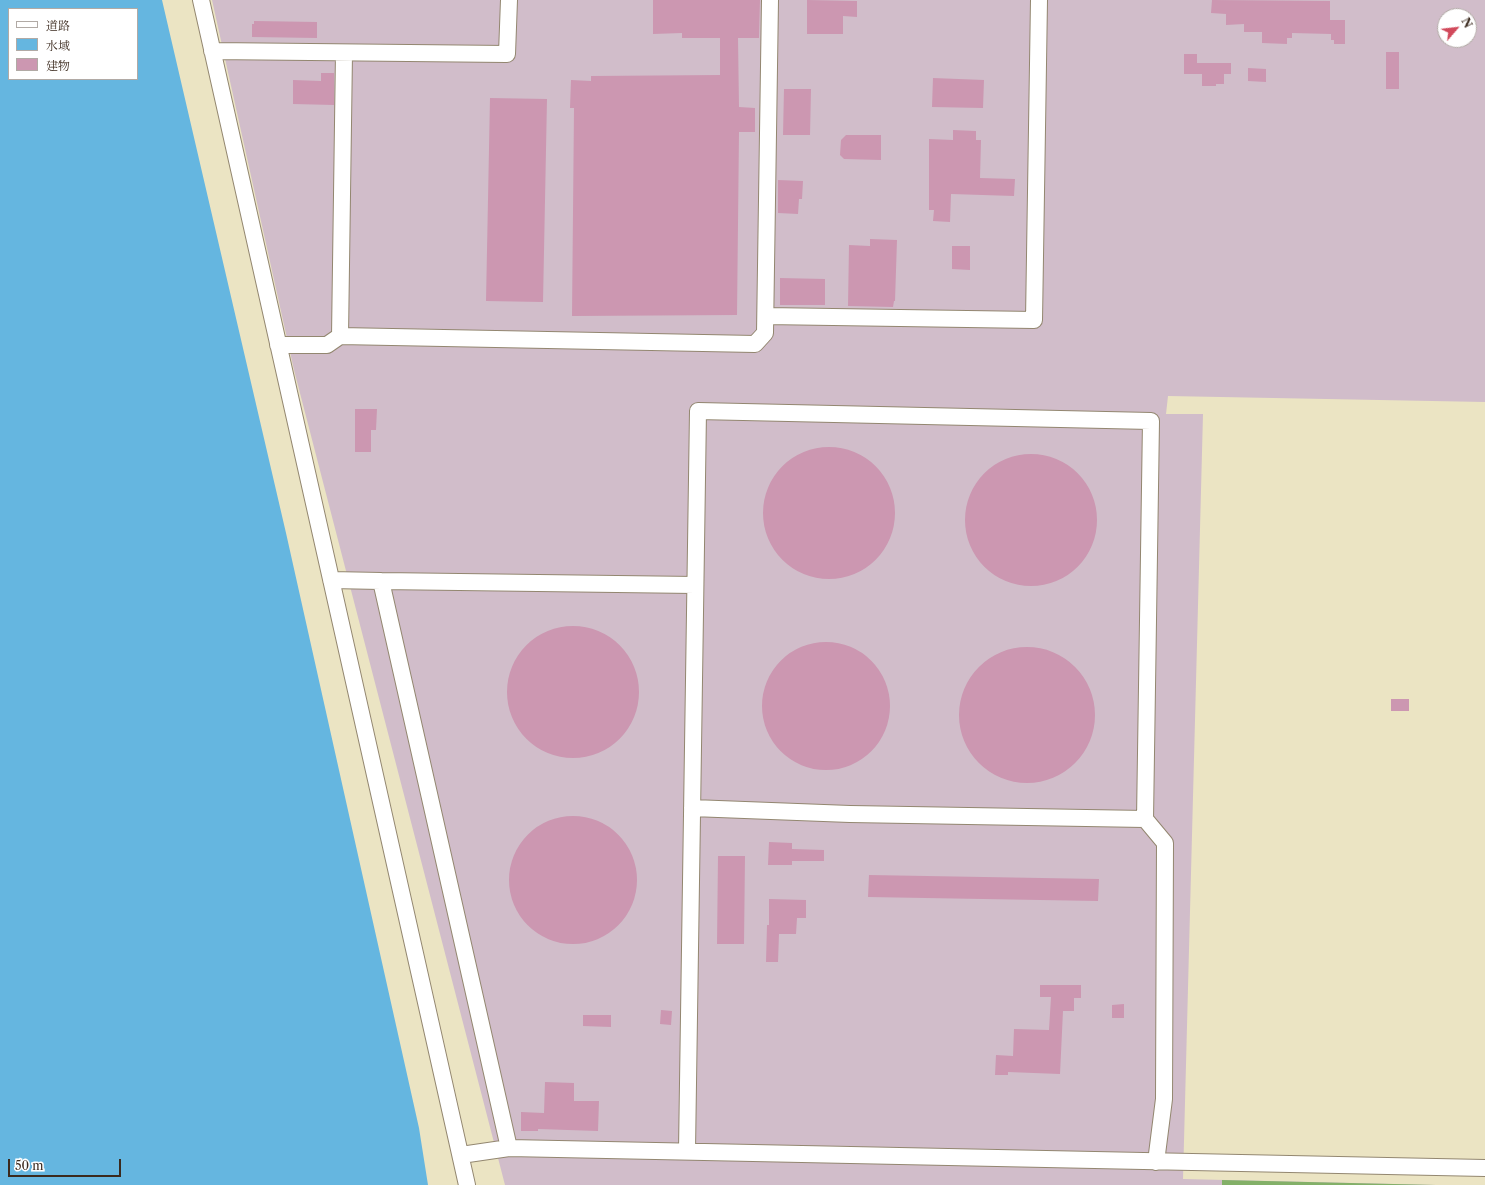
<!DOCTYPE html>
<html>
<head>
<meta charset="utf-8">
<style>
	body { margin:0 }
	#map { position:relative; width:1485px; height:1185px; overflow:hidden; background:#ebe4c3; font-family:"Libre Caslon Text","Noto Serif JP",serif }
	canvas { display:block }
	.legend { position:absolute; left:8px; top:8px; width:130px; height:72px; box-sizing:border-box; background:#fff; border:1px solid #b1aaa5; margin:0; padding:5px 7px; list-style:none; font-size:12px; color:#3b2a1e }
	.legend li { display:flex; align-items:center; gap:8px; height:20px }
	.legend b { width:20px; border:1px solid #b1aaa5 }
	.north { position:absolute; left:1437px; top:8px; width:40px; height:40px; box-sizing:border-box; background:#fff; border:1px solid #b1aaa5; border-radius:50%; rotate:62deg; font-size:11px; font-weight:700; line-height:16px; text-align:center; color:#3b2a1e }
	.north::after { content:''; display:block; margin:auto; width:14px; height:18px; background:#d1495b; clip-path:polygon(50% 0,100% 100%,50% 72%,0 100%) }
	.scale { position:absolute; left:8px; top:1159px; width:113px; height:18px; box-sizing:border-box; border:2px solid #3b2a1e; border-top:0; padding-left:5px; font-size:12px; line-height:14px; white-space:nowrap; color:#3b2a1e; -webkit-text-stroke:3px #fff; paint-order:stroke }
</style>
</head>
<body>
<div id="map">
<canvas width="1485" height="1185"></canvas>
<ul class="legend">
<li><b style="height:5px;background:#fff"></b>道路</li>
<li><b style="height:11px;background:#65b6e0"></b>水域</li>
<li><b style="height:11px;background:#cc97b1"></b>建物</li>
</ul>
<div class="north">N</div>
<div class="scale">50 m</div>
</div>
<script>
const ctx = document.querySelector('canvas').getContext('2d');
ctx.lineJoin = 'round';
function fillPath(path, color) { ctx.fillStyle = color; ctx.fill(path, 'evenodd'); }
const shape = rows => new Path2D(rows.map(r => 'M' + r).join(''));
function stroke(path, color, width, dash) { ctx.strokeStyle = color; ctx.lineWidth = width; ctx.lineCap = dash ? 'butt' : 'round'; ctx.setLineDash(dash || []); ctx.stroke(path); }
fillPath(shape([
	[212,0,1485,0,1485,402,1168,396,1166,414,1203,414,1183,1179,1436,1185,505,1185,294,370],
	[1445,16,1469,16,1469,40,1445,40]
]), '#d1bdca');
fillPath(shape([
	[1222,1180,1436,1185,1222,1185]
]), '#83b068');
fillPath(shape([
	[0,0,162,0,286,533,419,1128,428,1185,0,1185],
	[9,9,137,9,137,79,9,79]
]), '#65b6e0');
fillPath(shape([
	[653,0,760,0,759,38,738,38,739,107,755,108,755,132,739,132,737,315,572,316,574,108,570,108,571,80,591,81,591,76,720,75,720,38,682,38,682,33,653,34],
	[807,0,857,1,857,17,843,16,843,34,807,34],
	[1212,0,1330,1,1330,20,1345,20,1345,44,1334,44,1334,40,1331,40,1331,34,1292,33,1292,38,1287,38,1287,44,1262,43,1262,32,1244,32,1244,24,1226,25,1226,14,1211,13],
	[254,21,317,22,317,38,252,37,252,24,254,24],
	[1386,52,1399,52,1399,89,1386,89],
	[1184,54,1197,54,1197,63,1231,63,1231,74,1224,74,1224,84,1216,84,1216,86,1202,86,1202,74,1184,74],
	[1248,68,1266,69,1266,82,1248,81],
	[321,73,334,73,334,105,293,104,293,80,321,81],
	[933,78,984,80,983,108,932,107],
	[784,89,811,89,810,135,783,135],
	[490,98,547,99,543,302,486,301],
	[953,130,976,131,976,140,981,140,980,178,1015,179,1014,196,951,194,950,222,933,221,934,210,929,210,929,139,953,140],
	[846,135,881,135,881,160,844,159,840,155,841,140],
	[778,180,803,181,802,199,799,199,798,214,778,213],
	[870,239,897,240,895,301,894,301,893,307,848,306,849,245,870,246],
	[952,246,970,246,970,270,952,269],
	[780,278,825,279,825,305,780,305],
	[355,409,377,409,376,430,371,430,371,452,355,452],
	'763 513a66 66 0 1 1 132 0a66 66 0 1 1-132 0Z',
	'965 520a66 66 0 1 1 132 0a66 66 0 1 1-132 0Z',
	'507 692a66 66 0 1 1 132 0a66 66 0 1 1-132 0Z',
	'762 706a64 64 0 1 1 128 0a64 64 0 1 1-128 0Z',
	'959 715a68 68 0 1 1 136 0a68 68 0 1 1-136 0Z',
	[1391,699,1409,699,1409,711,1391,711],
	'509 880a64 64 0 1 1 128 0a64 64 0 1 1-128 0Z',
	[769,842,792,843,792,849,824,850,824,861,792,861,792,865,768,865],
	[718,856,745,856,744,944,717,944],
	[869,875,1099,879,1098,901,868,897],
	[769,899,806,900,806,918,797,918,796,934,779,934,778,962,766,962,767,925,769,925],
	[1040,985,1081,985,1081,998,1074,998,1074,1011,1063,1011,1060,1074,1008,1072,1008,1075,995,1075,996,1055,1013,1056,1014,1029,1049,1030,1051,997,1040,997],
	[1124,1004,1124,1018,1112,1018,1112,1005],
	[661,1010,672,1011,671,1025,660,1024],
	[583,1015,611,1015,611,1027,583,1026],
	[545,1082,574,1083,574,1101,599,1101,598,1131,538,1129,538,1131,521,1131,521,1112,544,1113]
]), '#cc97b1');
const minor = shape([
	[201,0,467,1185],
	[212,51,507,54,509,0],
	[344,53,340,336,755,344,765,333,770,0],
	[766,316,1034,320,1039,0],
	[278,345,327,345,340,336],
	[331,580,381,581],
	[692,808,850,814,1145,819],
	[509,1148,381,581,695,585],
	[687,1150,698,411,1151,421,1145,819,1165,843,1164,1099,1156,1162],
	[461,1155,509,1148,1485,1168]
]);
stroke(minor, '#938770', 18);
stroke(minor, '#fff', 16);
</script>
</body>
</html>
